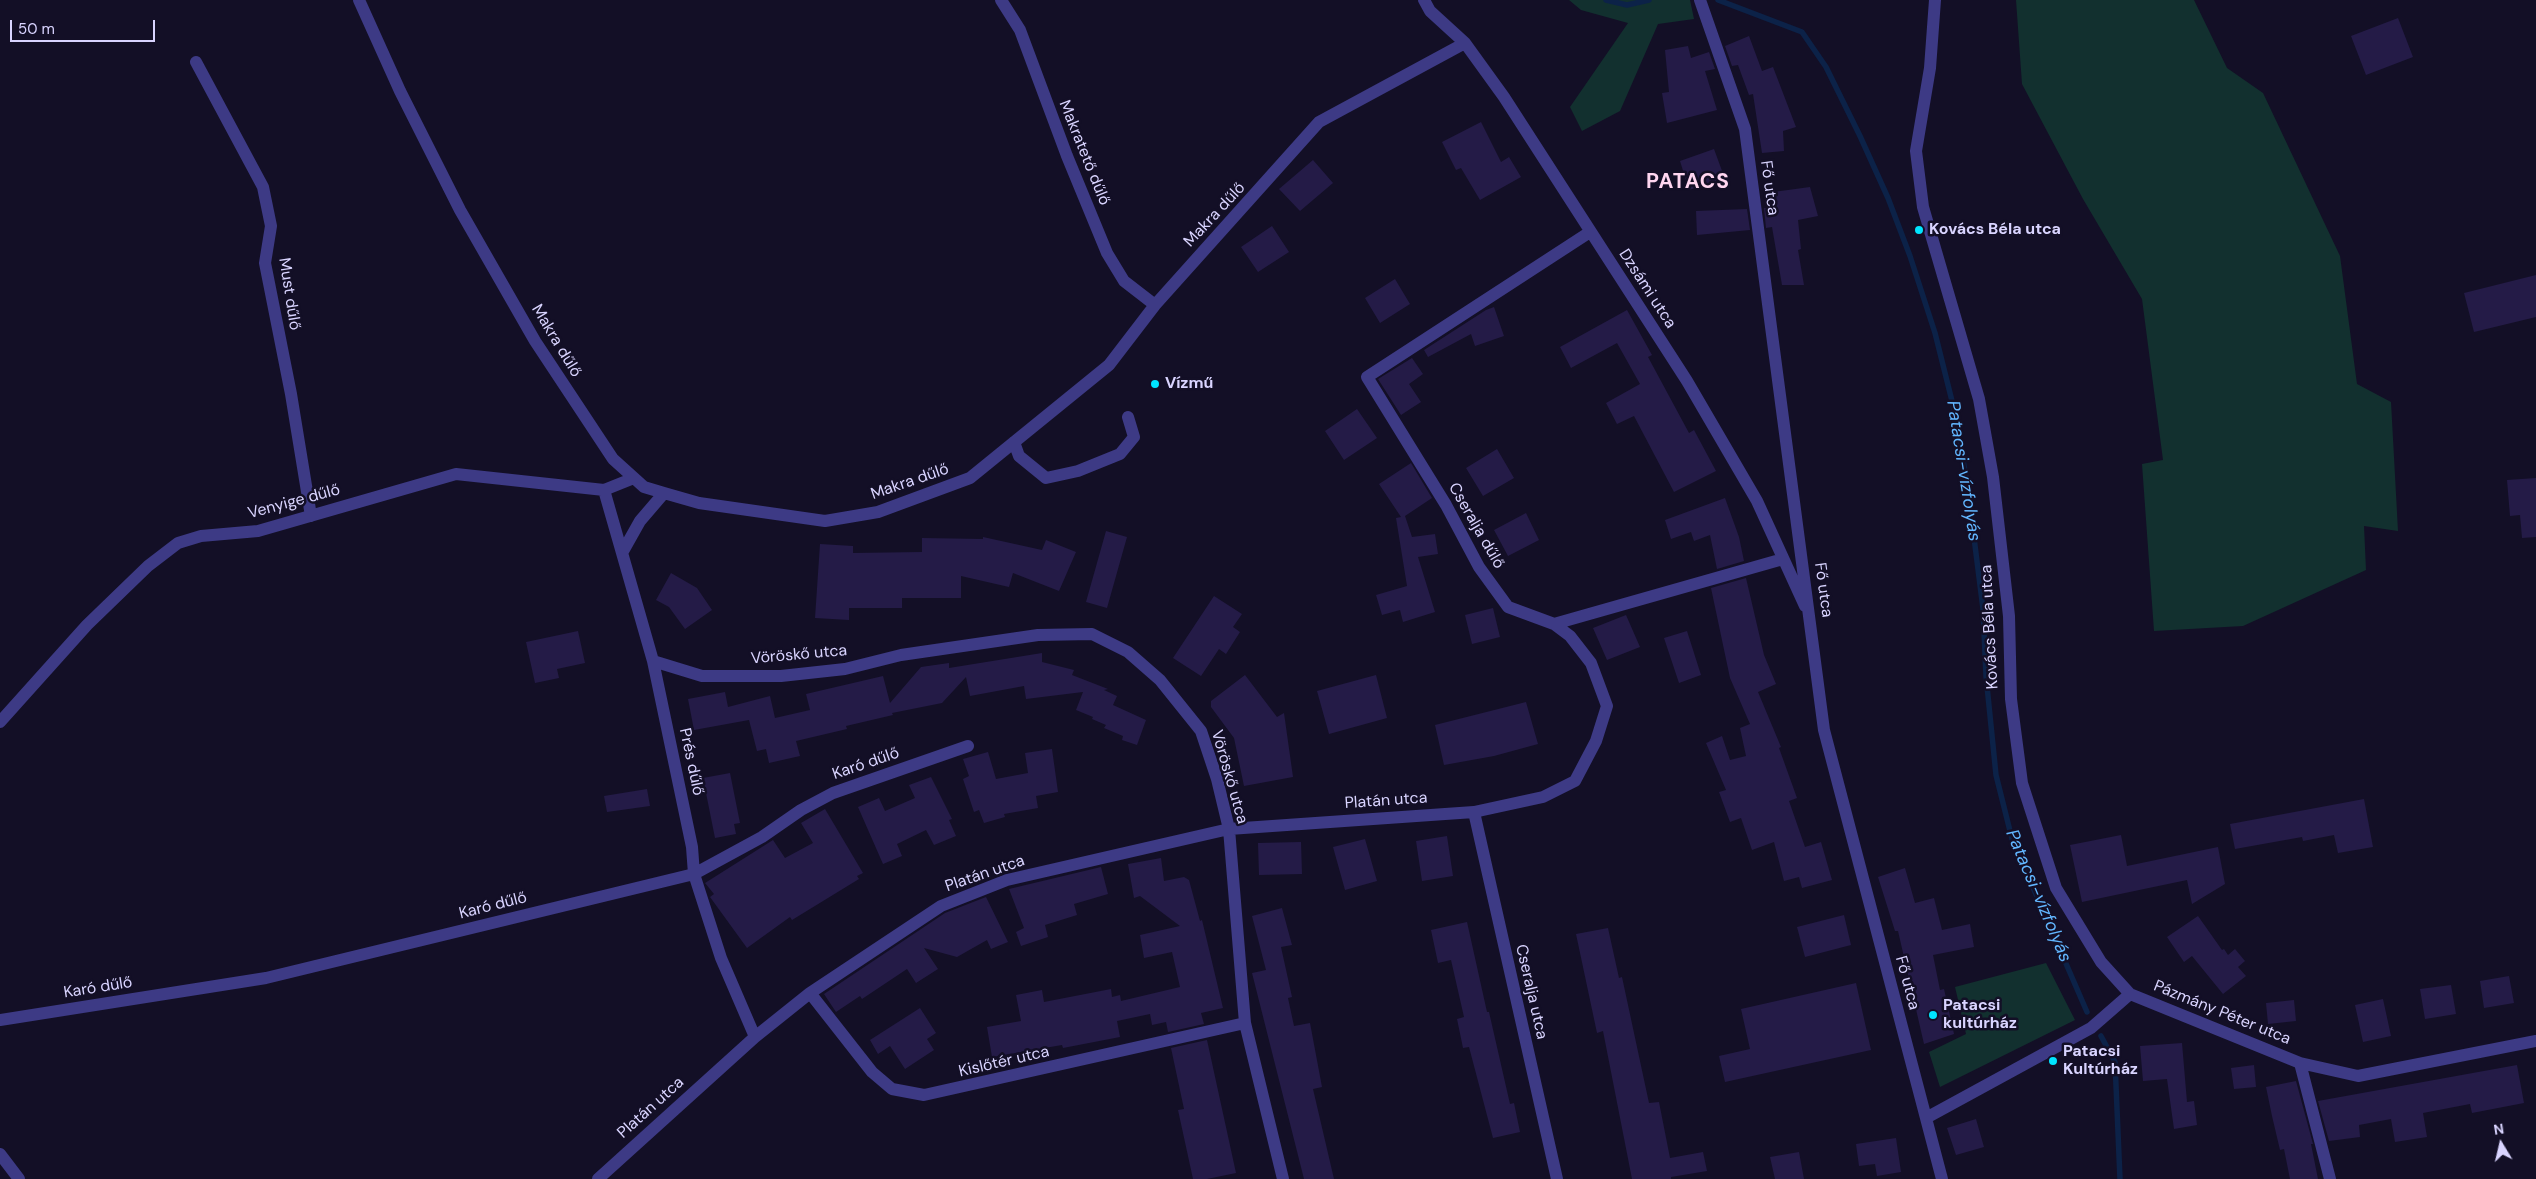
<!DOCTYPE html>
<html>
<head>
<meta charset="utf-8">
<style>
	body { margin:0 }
	#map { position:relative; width:2536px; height:1179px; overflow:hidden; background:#130f26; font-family:"DM Sans",sans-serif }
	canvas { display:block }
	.north { position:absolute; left:2476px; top:1119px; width:50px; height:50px; -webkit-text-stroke:4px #130f26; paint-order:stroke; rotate:351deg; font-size:14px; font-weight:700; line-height:20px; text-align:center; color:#d9d4ff }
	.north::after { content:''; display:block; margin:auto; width:18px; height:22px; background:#d9d4ff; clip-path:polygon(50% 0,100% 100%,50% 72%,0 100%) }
	.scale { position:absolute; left:10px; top:20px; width:145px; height:22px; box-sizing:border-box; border:2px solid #d9d4ff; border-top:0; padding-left:6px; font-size:15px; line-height:18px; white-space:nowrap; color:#d9d4ff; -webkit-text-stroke:4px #130f26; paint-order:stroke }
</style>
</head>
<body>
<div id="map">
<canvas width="2536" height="1179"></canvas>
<div class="north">N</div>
<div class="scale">50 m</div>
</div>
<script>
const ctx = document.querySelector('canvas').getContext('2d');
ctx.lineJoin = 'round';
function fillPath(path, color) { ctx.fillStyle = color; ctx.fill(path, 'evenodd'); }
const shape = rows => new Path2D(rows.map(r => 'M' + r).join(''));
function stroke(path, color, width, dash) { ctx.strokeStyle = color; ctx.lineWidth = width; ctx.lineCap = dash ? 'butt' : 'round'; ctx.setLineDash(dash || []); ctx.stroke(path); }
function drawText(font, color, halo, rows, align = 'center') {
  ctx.font = font + ' "DM Sans",sans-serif'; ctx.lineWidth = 5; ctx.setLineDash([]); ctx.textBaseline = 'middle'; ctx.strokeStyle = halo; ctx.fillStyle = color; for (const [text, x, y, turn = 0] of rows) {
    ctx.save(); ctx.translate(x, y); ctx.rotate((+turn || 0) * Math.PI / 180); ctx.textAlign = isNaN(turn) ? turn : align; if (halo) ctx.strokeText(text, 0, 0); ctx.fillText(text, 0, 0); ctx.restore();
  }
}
fillPath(shape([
	[1569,0,1690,0,1694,19,1658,24,1620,111,1582,131,1570,107,1628,23,1581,10],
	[2016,0,2194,0,2227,68,2263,93,2340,256,2357,384,2391,402,2398,531,2364,526,2366,570,2243,626,2154,631,2142,464,2163,460,2142,299,2083,199,2022,84],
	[2046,963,2075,1020,1940,1087,1929,1052,1966,1034,1955,987]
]), '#12302f');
stroke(shape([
	[1606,0,1627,5,1649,0],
	[1718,0,1802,32,1826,67,1860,136,1888,198,1910,256,1935,333,1953,405,1967,482,1983,609,1986,676,1996,775,2012,839,2087,1012],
	[2101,1036,2115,1062,2120,1179]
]), '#0c2248', 5.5);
fillPath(shape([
	[2398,18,2413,57,2366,75,2351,36],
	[1749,36,1762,71,1773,67,1796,127,1783,131,1784,151,1762,153,1753,94,1749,95,1738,65,1732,66,1725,46],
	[1688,46,1691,58,1709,52,1715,69,1705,71,1717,110,1667,123,1662,93,1669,92,1665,50],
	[1481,122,1501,162,1509,157,1521,177,1480,200,1461,168,1456,170,1442,142],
	[1714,149,1725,179,1689,190,1680,161],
	[1313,160,1333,183,1300,211,1279,189],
	[1810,187,1818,216,1798,220,1801,249,1798,250,1804,285,1782,285,1772,227,1766,228,1764,208,1769,208,1766,193],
	[1747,209,1750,230,1697,235,1696,211],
	[1272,226,1289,252,1258,272,1241,247],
	[2536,275,2536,317,2474,332,2464,293],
	[1395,279,1410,304,1380,323,1365,298],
	[1494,307,1504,336,1475,346,1471,334,1428,357,1424,350,1486,310],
	[1627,310,1652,355,1648,357,1689,433,1694,430,1716,471,1674,492,1634,416,1617,424,1606,403,1640,384,1617,343,1571,368,1560,347],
	[1412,358,1423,374,1409,384,1421,402,1401,415,1378,379],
	[1357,409,1377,438,1344,460,1325,431],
	[1497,449,1514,478,1483,496,1466,468],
	[1411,463,1432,498,1405,516,1412,537,1435,534,1438,554,1418,557,1435,612,1403,622,1400,610,1382,615,1376,595,1407,586,1396,518,1401,517,1379,484],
	[2536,478,2536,537,2522,538,2520,515,2510,516,2507,480],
	[1725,498,1739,537,1744,561,1717,569,1710,535,1694,541,1691,532,1671,539,1665,520],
	[1526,513,1539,540,1508,556,1494,530],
	[1106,531,1127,537,1107,608,1086,602],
	[983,537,1042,550,1046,540,1076,552,1059,591,1013,573,1009,587,961,576,961,598,902,598,902,608,849,608,849,620,815,618,820,544,853,546,853,553,922,552,922,538,983,539],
	[671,573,697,588,712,610,685,629,669,607,656,600],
	[1746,578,1764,655,1776,684,1758,692,1781,747,1779,748,1797,798,1789,801,1805,847,1821,842,1832,880,1802,888,1799,877,1784,881,1774,842,1752,850,1741,818,1730,822,1719,792,1726,790,1706,743,1722,736,1730,760,1746,756,1740,728,1750,724,1730,678,1711,588],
	[1214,596,1242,614,1233,627,1240,632,1226,654,1219,649,1201,676,1173,658],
	[1493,608,1500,637,1472,644,1465,615],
	[1626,615,1640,647,1607,660,1593,628],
	[578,631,585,663,557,669,559,678,535,683,526,642],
	[1687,631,1701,675,1679,683,1664,638],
	[1042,653,1042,662,1074,670,1072,675,1108,689,1104,690,1117,696,1113,705,1146,720,1137,745,1122,740,1123,736,1104,728,1106,725,1092,719,1093,717,1076,710,1083,692,1026,699,1024,686,970,696,966,677,942,703,892,713,893,715,846,726,847,729,796,741,800,756,769,763,766,749,757,751,749,720,694,730,688,699,725,692,728,707,770,696,775,718,810,710,806,694,883,676,890,703,921,667,949,663,949,668],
	[1245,675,1277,717,1284,713,1293,777,1244,786,1234,738,1211,707,1211,701],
	[1376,675,1387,718,1329,734,1317,691],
	[1526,702,1538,744,1494,756,1444,765,1435,725],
	[1052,749,1058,792,1036,796,1038,808,1004,814,1005,817,984,823,979,810,974,812,963,779,969,776,963,759,988,752,996,779,1028,773,1025,753],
	[730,773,740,823,734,824,736,834,715,838,703,778],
	[931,777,952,819,949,820,956,836,934,845,926,830,897,844,902,856,883,864,858,807,879,798,885,811,915,798,909,785],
	[647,789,650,806,607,812,604,796],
	[2364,799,2373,847,2338,853,2334,835,2303,841,2302,837,2235,849,2230,824],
	[825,809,863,873,857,876,859,879,792,920,790,917,747,948,710,897,714,894,705,883,773,840,785,858,813,843,801,823],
	[2121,835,2127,866,2218,847,2225,884,2192,904,2187,880,2082,902,2070,845],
	[1447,836,1453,876,1422,881,1416,841],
	[1365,839,1377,881,1345,890,1333,847],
	[1301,842,1302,874,1259,875,1258,843],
	[1161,858,1164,881,1184,877,1189,880,1200,921,1202,920,1223,1008,1201,1013,1204,1024,1168,1032,1166,1022,1152,1025,1150,1014,1117,1021,1120,1037,1063,1048,1062,1045,992,1057,987,1027,1021,1021,1016,995,1042,990,1044,1002,1111,989,1112,997,1120,995,1121,1001,1180,987,1172,952,1144,958,1140,935,1180,926,1140,896,1134,898,1128,864],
	[1101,867,1108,894,1074,904,1077,915,1045,925,1048,937,1021,946,1016,932,1024,928,1009,889],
	[1905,868,1915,903,1934,898,1942,930,1970,924,1974,947,1933,955,1940,990,1944,989,1954,1034,1924,1044,1898,931,1895,931,1878,877],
	[986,897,1008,942,991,949,987,940,957,957,924,948,938,969,916,983,907,969,862,999,860,996,836,1012,824,994,945,913],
	[1282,908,1292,945,1281,947,1292,997,1288,998,1294,1026,1310,1023,1322,1087,1313,1089,1334,1179,1304,1179,1252,973,1266,970,1252,916],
	[1844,915,1851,945,1805,957,1797,927],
	[2198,916,2222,950,2224,949,2228,955,2235,949,2245,961,2238,967,2246,976,2223,994,2192,956,2184,962,2167,937],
	[1467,922,1487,1012,1489,1012,1510,1104,1514,1103,1520,1132,1493,1138,1469,1047,1463,1048,1457,1019,1464,1017,1451,960,1438,963,1431,930],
	[1608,928,1619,978,1622,977,1649,1103,1659,1102,1670,1158,1703,1152,1707,1171,1671,1177,1671,1179,1632,1179,1603,1031,1597,1033,1576,934],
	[2509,976,2514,1003,2484,1008,2480,981],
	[1856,983,1871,1050,1725,1082,1719,1056,1750,1049,1741,1009],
	[2451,985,2456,1014,2425,1019,2420,989],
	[2383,999,2391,1036,2363,1042,2355,1005],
	[2294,1000,2296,1021,2268,1024,2266,1003],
	[920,1008,936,1033,927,1039,934,1050,905,1069,890,1046,878,1054,870,1040],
	[1207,1040,1236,1173,1207,1179,1193,1179,1178,1110,1184,1109,1171,1048],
	[2182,1043,2187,1102,2194,1101,2197,1125,2174,1129,2167,1079,2143,1081,2140,1046],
	[2254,1065,2256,1087,2234,1089,2231,1068],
	[2517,1065,2524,1103,2472,1113,2470,1104,2423,1113,2427,1137,2395,1142,2391,1119,2359,1125,2360,1137,2329,1141,2318,1101],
	[2296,1081,2313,1144,2311,1144,2318,1179,2290,1179,2284,1149,2280,1150,2272,1116,2266,1087],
	[1976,1119,1984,1147,1956,1155,1947,1128],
	[1896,1138,1901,1172,1877,1176,1875,1164,1859,1166,1856,1144],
	[1799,1152,1804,1179,1775,1179,1770,1157]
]), '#241b47');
stroke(shape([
	[359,0,400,91,460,210,535,341,613,459,644,487,664,493,699,503,825,521,878,512,970,478,1109,365,1155,305,1319,122,1465,43],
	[1001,0,1020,30,1067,156,1107,253,1124,281,1155,305],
	[1424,0,1430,11,1465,43,1504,97,1687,381,1757,501,1805,606],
	[1700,0,1745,129,1824,730,1942,1179],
	[1935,0,1930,68,1916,151,1923,207,1979,399,1993,477,2009,616,2011,699,2022,783,2056,888,2101,962,2130,994,2300,1063,2358,1076,2536,1041],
	[196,62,263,187,271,226,265,263,291,394,311,516],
	[1014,442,1019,456,1046,478,1078,471,1120,454,1134,437,1128,417],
	[604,490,653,661,692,847,694,874,721,958,755,1037],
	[622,553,640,521,664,493],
	[1554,624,1783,559],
	[653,661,702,676,781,676,845,669,901,655,1038,635,1092,634,1128,652,1160,680,1201,731,1217,779,1229,829,1245,1023,1283,1179],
	[0,722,87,625,148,566,178,543,201,536,258,531,456,474,604,490,634,478],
	[1474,812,1557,1179],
	[810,993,872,1072,892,1089,924,1095,1245,1023],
	[0,1020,266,978,694,874,762,837,801,810,833,793,968,746],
	[2300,1063,2330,1179],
	[1926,1118,2091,1028,2130,994],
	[0,1154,19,1179],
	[598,1179,755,1037,810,993,941,906,1007,880,1229,829,1474,812,1543,797,1575,781,1596,741,1607,706,1591,663,1570,636,1554,624,1508,607,1479,567,1446,505,1367,377,1590,232]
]), '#3d3a85', 12);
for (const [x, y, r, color] of [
	[1919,230,5,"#00e5ff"],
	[1155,384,5,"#00e5ff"],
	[1933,1015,5,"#00e5ff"],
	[2053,1061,5,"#00e5ff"]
]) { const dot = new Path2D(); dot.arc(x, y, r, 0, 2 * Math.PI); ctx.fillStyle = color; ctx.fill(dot); stroke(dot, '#130f26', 2); }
drawText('16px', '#d9d4ff', '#130f26', [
	["Makratető dűlő",1084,153,68],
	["Fő utca",1769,188,82],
	["Makra dűlő",1215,215,-47],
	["Dzsámi utca",1647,289,57],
	["Must dűlő",289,294,81],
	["Makra dűlő",556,341,59],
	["Makra dűlő",910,482,-19],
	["Venyige dűlő",294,502,-15],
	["Cseralja dűlő",1476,526,60],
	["Fő utca",1823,590,82],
	["Kovács Béla utca",1990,627,-93],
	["Vöröskő utca",799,655,-5],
	["Prés dűlő",691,762,78],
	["Karó dűlő",866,764,-19],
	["Vöröskő utca",1229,777,74],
	["Platán utca",1386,801,-4],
	["Platán utca",985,874,-19],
	["Karó dűlő",493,906,-14],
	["Fő utca",1907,983,75],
	["Karó dűlő",98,988,-9],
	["Cseralja utca",1531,992,77],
	["Pázmány Péter utca",2222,1013,22],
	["Kislőtér utca",1004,1062,-13],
	["Platán utca",651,1108,-42]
]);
drawText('bold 16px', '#d9d4ff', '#130f26', [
	["Kovács Béla utca",1929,230],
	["Vízmű",1165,384],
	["Patacsi",1943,1006],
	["kultúrház",1943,1024],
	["Patacsi",2063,1052],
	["Kultúrház",2063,1070]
], 'left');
drawText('italic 18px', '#62b6ff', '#130f26', [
	["Patacsi-vízfolyás",1963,471,81],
	["Patacsi-vízfolyás",2038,896,67]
]);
ctx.letterSpacing = '1px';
drawText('bold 21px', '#ffd6f0', '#130f26', [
	["PATACS",1688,182]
]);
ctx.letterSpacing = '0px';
</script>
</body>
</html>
